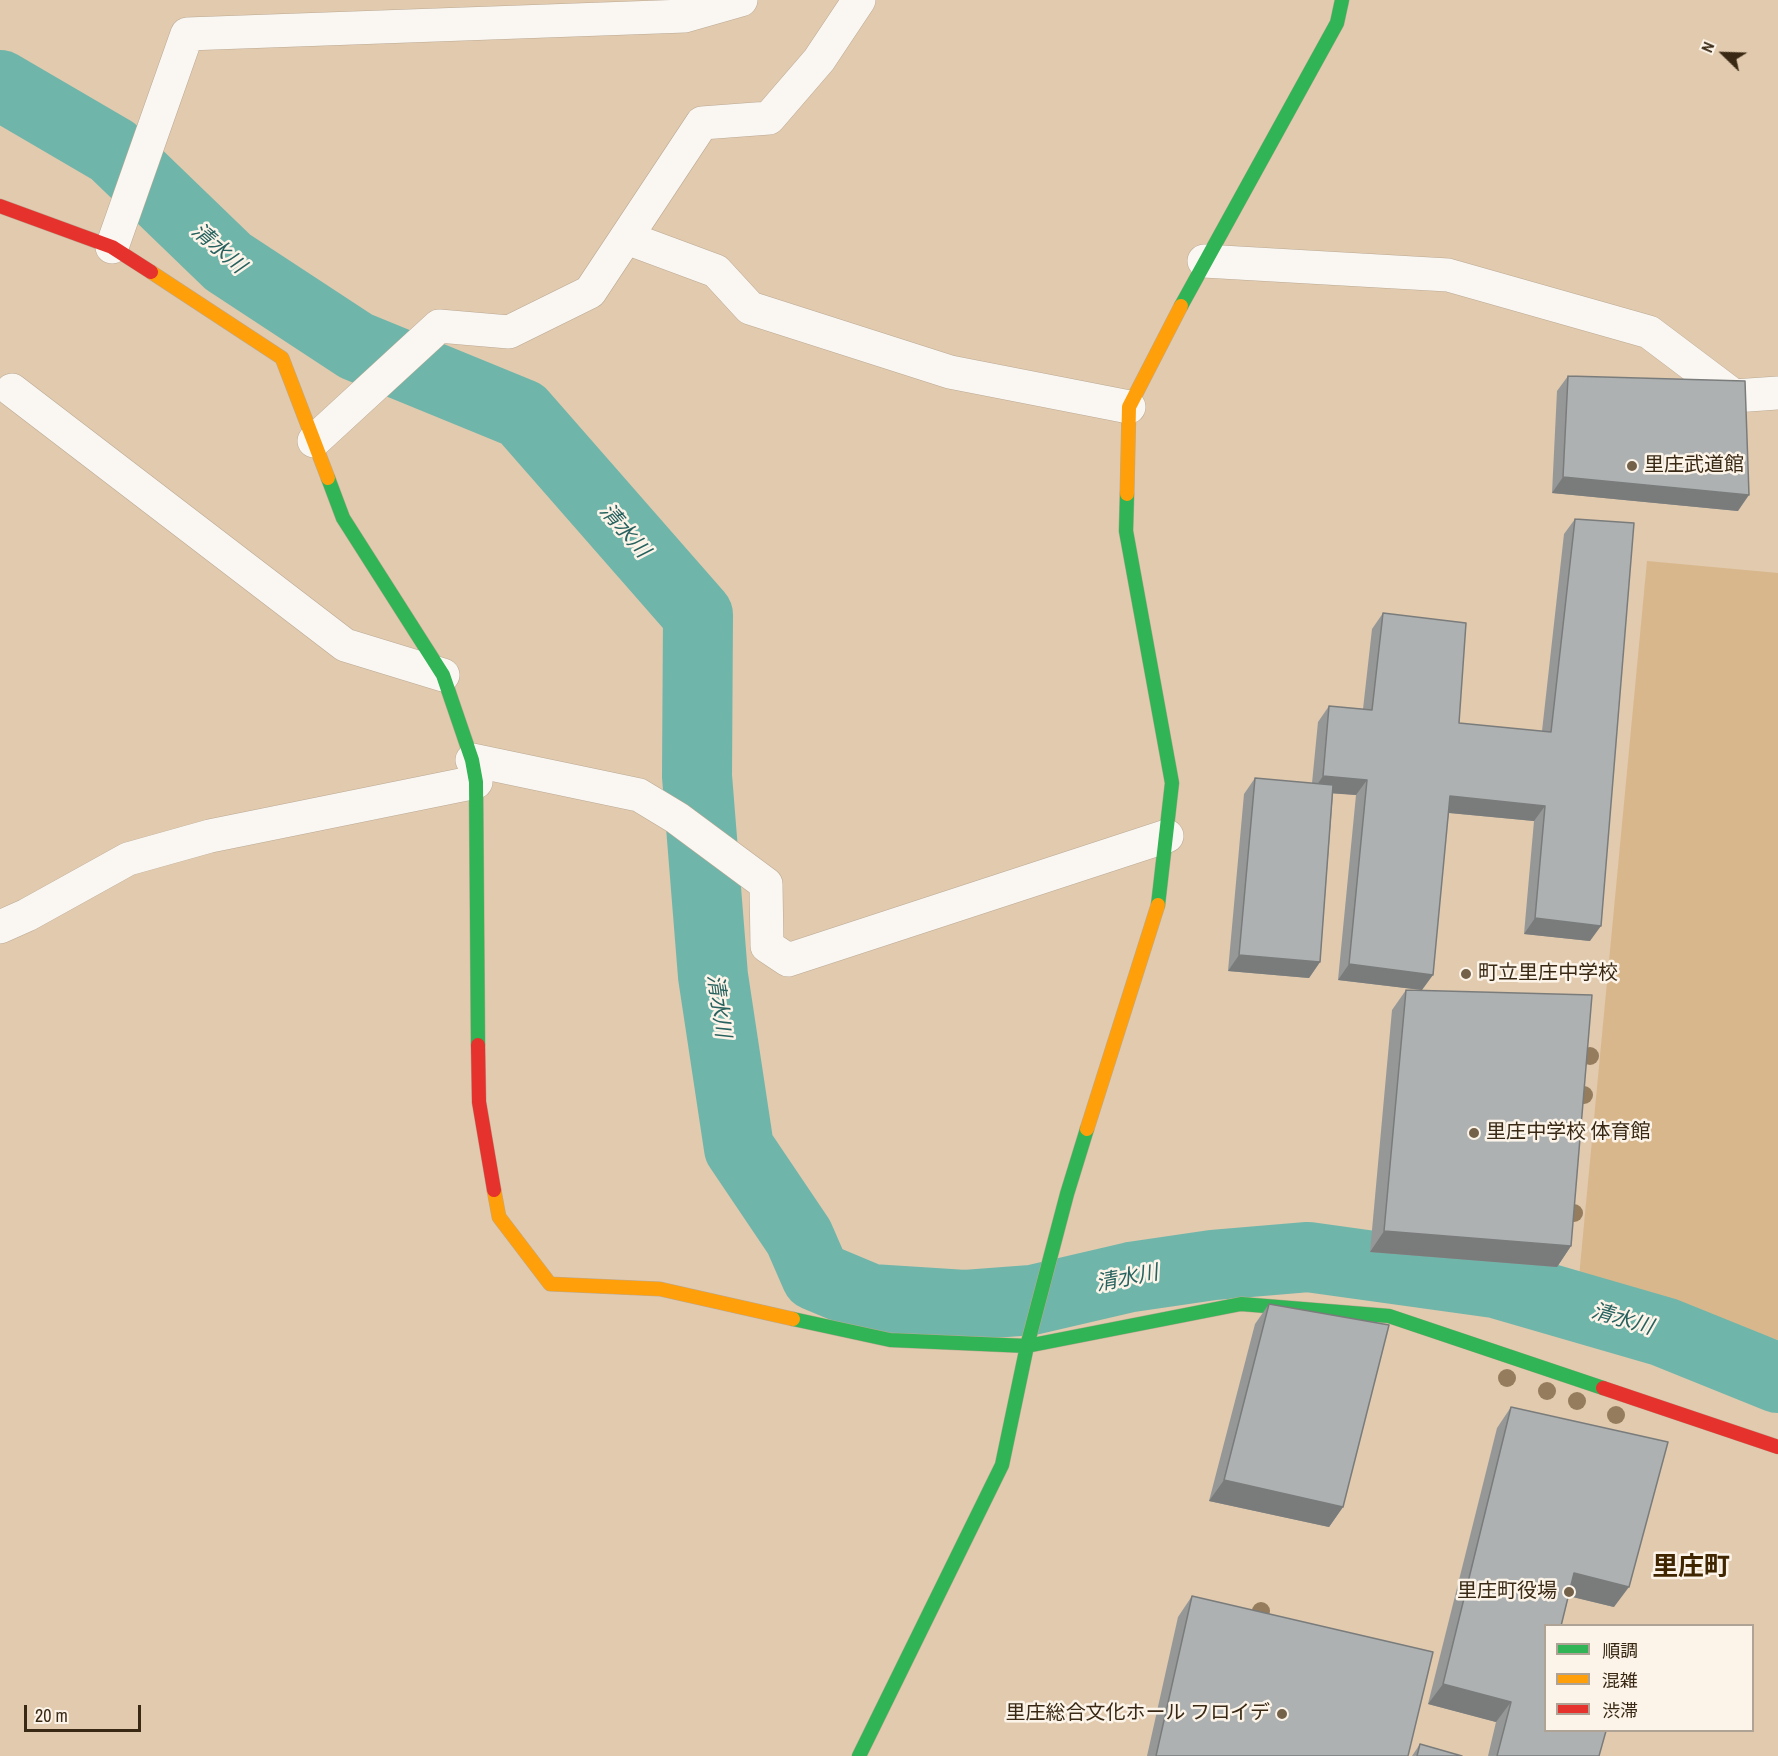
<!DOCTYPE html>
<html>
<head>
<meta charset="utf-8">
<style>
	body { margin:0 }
	#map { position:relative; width:1778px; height:1756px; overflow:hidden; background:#e1caae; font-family:"Archivo Narrow","Noto Sans JP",sans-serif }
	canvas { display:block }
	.legend { position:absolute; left:1544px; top:1624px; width:210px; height:108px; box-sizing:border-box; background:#fcf4e9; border:2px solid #aea394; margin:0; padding:8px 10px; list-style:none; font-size:18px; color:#392914 }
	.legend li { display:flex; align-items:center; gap:12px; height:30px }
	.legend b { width:30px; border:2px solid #aea394 }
	.north { position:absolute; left:1694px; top:24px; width:60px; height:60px; -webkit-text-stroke:4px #fcf4e9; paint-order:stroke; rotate:293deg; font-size:16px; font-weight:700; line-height:24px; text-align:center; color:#392914 }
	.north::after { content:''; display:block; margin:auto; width:21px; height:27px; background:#392914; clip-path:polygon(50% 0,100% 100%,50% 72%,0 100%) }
	.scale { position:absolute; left:24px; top:1705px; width:117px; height:27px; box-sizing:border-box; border:3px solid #392914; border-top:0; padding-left:8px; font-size:18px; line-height:21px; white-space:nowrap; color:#392914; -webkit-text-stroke:4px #fcf4e9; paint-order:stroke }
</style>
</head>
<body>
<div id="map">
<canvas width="1778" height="1756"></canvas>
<ul class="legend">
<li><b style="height:8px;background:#30b455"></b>順調</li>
<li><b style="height:8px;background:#ff9f0a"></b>混雑</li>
<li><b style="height:8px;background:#e5322d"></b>渋滞</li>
</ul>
<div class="north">N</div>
<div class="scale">20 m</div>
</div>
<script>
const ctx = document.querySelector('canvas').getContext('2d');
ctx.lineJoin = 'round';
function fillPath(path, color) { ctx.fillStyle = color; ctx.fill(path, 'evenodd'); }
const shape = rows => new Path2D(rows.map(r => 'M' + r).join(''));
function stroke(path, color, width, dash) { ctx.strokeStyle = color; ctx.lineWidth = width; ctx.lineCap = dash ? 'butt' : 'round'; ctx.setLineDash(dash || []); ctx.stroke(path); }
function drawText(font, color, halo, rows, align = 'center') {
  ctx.font = font + ' "Archivo Narrow","Noto Sans JP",sans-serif'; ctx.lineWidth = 5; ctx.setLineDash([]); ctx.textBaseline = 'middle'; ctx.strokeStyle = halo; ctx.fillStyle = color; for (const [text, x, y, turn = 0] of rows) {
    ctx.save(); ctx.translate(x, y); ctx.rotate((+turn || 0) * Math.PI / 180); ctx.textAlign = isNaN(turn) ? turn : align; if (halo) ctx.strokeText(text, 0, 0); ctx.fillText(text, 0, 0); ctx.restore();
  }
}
fillPath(shape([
	[1647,561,1778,573,1778,1340,1579,1277]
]), '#d9b78c');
stroke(shape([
	[0,85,113,151,228,262,356,346,522,414,698,615,697,776,713,976,739,1148,799,1237,816,1276,871,1299,965,1305,1032,1300,1131,1277,1213,1265,1308,1257,1495,1283,1664,1332,1778,1378]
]), '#70b5aa', 70);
const street = shape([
	[627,238,716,271,750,308,950,372,1129,407],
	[112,247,187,34,685,16,741,0],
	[1204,261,1448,275,1649,332,1734,396,1778,393],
	[12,390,345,645,443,675],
	[314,441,439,326,509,332,590,292,702,123,769,118,819,60,859,0],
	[472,760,639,795,677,818,766,884,767,946,788,960,1167,836],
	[0,927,27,915,128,859,210,836,476,782]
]);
const fast = shape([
	[1181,306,1337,23,1342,0],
	[328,478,343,518,443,675,472,760,476,782,478,1045],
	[1127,494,1126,531,1172,783,1158,905],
	[793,1319,890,1340,1027,1346,1241,1304,1389,1316,1603,1388],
	[859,1756,1002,1465,1027,1346,1067,1194,1087,1129]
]);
const slow = shape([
	[151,272,282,358,328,478],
	[1127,494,1129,407,1181,306],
	[1087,1129,1158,905],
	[494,1190,499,1217,550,1284,660,1289,793,1319]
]);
const jam = shape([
	[0,206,112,247,151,272],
	[478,1045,479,1102,494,1190],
	[1603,1388,1778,1447]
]);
stroke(street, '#bba993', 34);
stroke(fast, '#bba993', 15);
stroke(slow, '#bba993', 15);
stroke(jam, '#bba993', 15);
stroke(street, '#faf7f3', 33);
stroke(fast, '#30b455', 14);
stroke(slow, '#ff9f0a', 14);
stroke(jam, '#e5322d', 14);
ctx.fillStyle = '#957c5d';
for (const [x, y] of [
	[1590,1056],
	[1584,1095],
	[1574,1213],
	[1507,1378],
	[1547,1391],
	[1577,1401],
	[1616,1415],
	[1261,1611]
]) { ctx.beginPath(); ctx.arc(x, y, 9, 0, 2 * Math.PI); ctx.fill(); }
fillPath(shape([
	[1568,376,1738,511,1552,493,1557,391],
	[1575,519,1590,941,1524,934,1534,821,1449,813,1422,990,1571,1246,1557,1267,1370,1252,1392,1010,1406,990,1422,990,1338,980,1356,795,1333,793,1320,962,1309,978,1228,971,1244,794,1255,778,1312,783,1318,722,1329,706,1363,709,1372,629,1383,613,1459,723,1542,731,1564,534],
	[1269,1304,1343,1507,1329,1527,1209,1501,1255,1324],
	[1511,1407,1614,1607,1569,1596,1545,1626,1545,1731,1599,1756,1488,1756,1496,1722,1428,1704,1497,1428],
	[1192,1596,1408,1756,1147,1756,1178,1617],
	[1420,1744,1462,1756,1412,1756]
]), '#969898');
fillPath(shape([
	[1563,477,1749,495,1738,511,1552,493],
	[1323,776,1367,780,1356,795,1312,792],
	[1450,796,1545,806,1534,821,1439,812],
	[1535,918,1601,926,1590,941,1524,934],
	[1239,955,1320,962,1309,978,1228,971],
	[1349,964,1433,975,1422,990,1338,980],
	[1384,1231,1571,1246,1557,1267,1370,1252],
	[1224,1480,1343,1507,1329,1527,1209,1501],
	[1574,1573,1629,1587,1614,1607,1560,1594],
	[1443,1684,1511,1702,1496,1722,1428,1704]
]), '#7a7c7c');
const building = shape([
	[1568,376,1745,381,1749,495,1563,477,1568,376],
	[1575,519,1634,523,1601,926,1535,918,1545,806,1450,796,1433,975,1349,964,1367,780,1323,776,1329,706,1372,710,1383,613,1466,623,1459,723,1551,732,1575,519],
	[1255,778,1333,785,1320,962,1239,955,1255,778],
	[1406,990,1592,995,1571,1246,1384,1231,1406,990],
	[1269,1304,1389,1325,1343,1507,1224,1480,1269,1304],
	[1511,1407,1668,1442,1629,1587,1574,1573,1561,1626,1545,1626,1545,1731,1606,1731,1599,1756,1497,1756,1511,1702,1443,1684,1511,1407],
	[1192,1596,1433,1652,1408,1756,1156,1756,1192,1596],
	[1420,1744,1462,1756,1417,1756,1420,1744]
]);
fillPath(building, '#aeb1b1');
stroke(building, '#7a7c7c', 1.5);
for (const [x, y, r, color] of [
	[1632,466,6,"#74614a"],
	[1466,974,6,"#74614a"],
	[1474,1133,6,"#74614a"],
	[1569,1592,6,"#74614a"],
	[1282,1714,6,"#74614a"]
]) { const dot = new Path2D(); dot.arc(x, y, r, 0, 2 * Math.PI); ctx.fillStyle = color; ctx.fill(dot); stroke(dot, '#fcf4e9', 2); }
drawText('20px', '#392914', '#fcf4e9', [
	["里庄武道館",1644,466],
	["町立里庄中学校",1478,974],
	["里庄中学校 体育館",1486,1133],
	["里庄町役場",1557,1592,"right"],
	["里庄総合文化ホール フロイデ",1270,1714,"right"]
], 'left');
drawText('italic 21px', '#27625f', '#fcf4e9', [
	["清水川",218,249,41],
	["清水川",624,531,49],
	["清水川",718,1006,82],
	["清水川",1127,1279,-11],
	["清水川",1622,1320,16]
]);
drawText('bold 26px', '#402600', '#fcf4e9', [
	["里庄町",1691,1568]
]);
</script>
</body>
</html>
